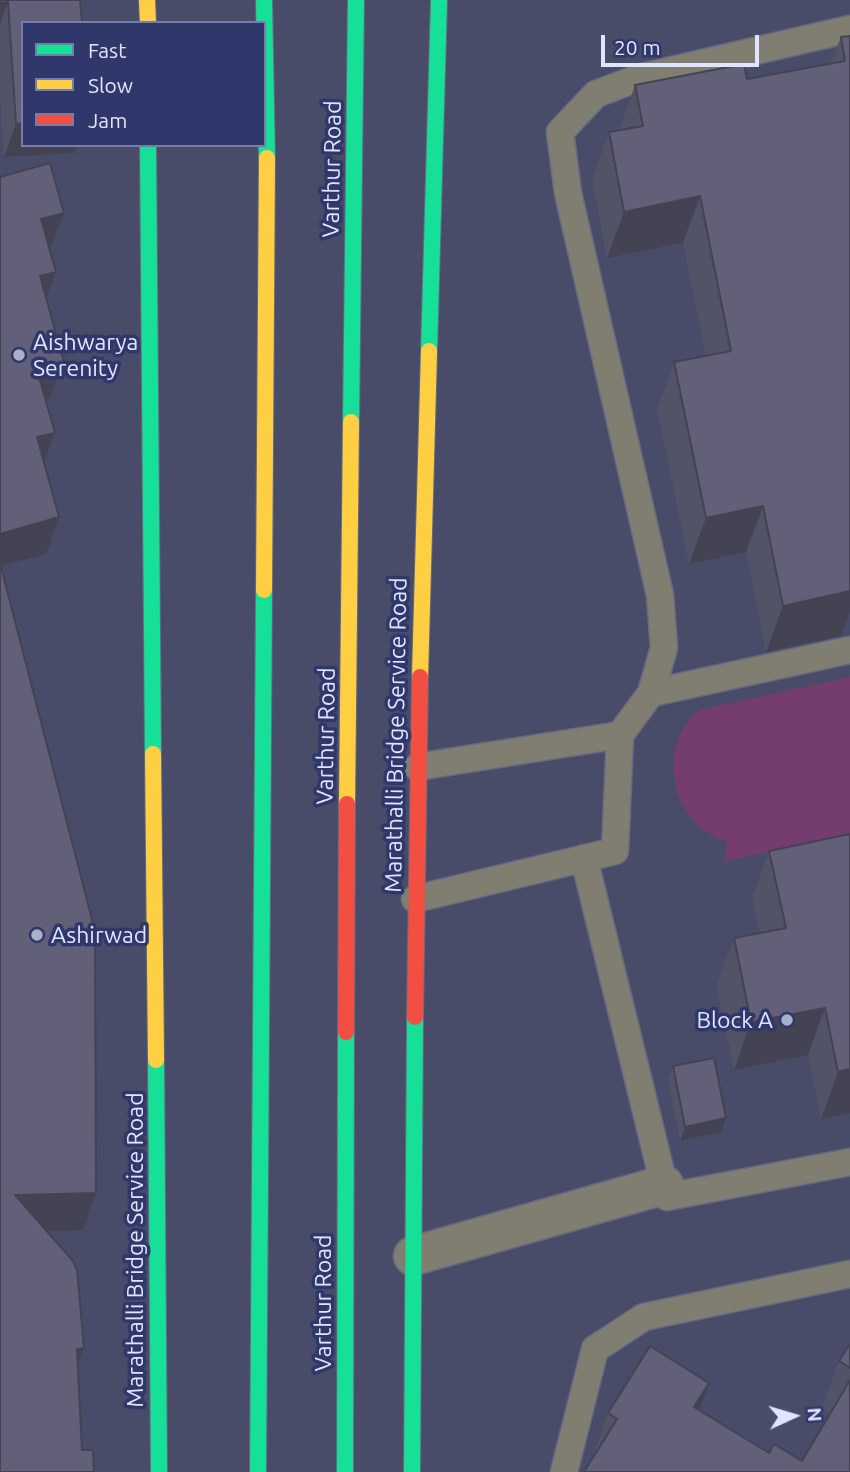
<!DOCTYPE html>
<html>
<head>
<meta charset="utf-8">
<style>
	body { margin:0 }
	#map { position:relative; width:850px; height:1472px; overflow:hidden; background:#484c69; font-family:Ubuntu,sans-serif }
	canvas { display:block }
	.legend { position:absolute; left:21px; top:21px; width:245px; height:126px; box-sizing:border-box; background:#30376b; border:2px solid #767da6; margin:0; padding:9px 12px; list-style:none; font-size:21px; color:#dfe5ff }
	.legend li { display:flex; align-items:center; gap:14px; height:35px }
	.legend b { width:35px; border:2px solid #767da6 }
	.north { position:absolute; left:759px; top:1381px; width:70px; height:70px; -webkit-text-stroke:5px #30376b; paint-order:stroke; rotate:86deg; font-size:19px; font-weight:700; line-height:28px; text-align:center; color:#dfe5ff }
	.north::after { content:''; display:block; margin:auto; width:24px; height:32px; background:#dfe5ff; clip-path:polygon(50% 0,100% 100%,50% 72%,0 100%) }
	.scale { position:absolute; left:601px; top:35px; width:158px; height:32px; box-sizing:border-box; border:4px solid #dfe5ff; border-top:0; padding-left:9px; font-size:21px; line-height:24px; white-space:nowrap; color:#dfe5ff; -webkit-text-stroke:5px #30376b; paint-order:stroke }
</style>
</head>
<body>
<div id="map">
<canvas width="850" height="1472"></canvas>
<ul class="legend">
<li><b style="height:9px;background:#16e098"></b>Fast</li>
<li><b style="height:9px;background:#ffcf43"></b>Slow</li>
<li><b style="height:9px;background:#f24e42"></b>Jam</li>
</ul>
<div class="north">N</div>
<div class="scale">20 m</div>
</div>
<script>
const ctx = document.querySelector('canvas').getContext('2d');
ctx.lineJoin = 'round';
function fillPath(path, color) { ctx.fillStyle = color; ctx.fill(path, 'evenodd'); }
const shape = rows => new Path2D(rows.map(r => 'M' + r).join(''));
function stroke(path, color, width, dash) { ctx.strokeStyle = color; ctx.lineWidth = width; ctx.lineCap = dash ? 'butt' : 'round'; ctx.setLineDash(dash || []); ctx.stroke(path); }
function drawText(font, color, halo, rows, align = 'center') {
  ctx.font = font + ' Ubuntu,sans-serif'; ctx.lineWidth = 7; ctx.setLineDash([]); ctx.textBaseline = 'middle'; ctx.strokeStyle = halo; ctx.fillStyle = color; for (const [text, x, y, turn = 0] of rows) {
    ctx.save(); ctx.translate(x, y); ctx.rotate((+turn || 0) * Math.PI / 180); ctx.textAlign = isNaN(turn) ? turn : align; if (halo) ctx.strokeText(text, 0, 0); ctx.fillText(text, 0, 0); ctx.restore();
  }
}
fillPath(shape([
	[850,677,850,833,724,862,727,842,711,835,696,824,685,809,677,793,673,770,675,747,684,726,699,710]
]), '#743d6d');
const lane = shape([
	[651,693,850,650],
	[417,767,620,735],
	[584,858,667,1197,850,1162],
	[415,899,615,851,620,735,651,693,664,648,660,595,568,193,560,132,596,94,638,78,850,29],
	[564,1472,595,1349,644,1317,850,1274]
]);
const street = shape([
	[413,1256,664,1185]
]);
const fast = shape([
	[264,0,267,158],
	[148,145,153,754],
	[429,351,439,0],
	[351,422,356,0],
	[156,1060,159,1472],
	[258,1472,264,590],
	[345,1472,346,1032],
	[412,1472,415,1017]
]);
const slow = shape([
	[147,0,148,23],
	[264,590,267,158],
	[420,677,429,351],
	[153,754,156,1060],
	[347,804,351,422]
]);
const jam = shape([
	[415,1017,420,677],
	[346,1032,347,804]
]);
stroke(lane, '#666a82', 29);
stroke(street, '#666a82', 41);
stroke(fast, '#666a82', 18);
stroke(slow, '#666a82', 18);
stroke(jam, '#666a82', 18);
stroke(lane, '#807d71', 26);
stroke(street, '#807d71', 38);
stroke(fast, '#16e098', 16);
stroke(slow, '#ffcf43', 16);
stroke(jam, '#f24e42', 16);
fillPath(shape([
	[0,0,80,0,75,153,4,157,0,98],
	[850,36,841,636,766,652,746,552,689,564,657,409,674,362,706,356,683,243,607,258,592,179,609,132,619,130,635,85,747,79,831,63,841,37],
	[850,834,850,1113,821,1119,808,1055,734,1070,716,985,734,938,760,933,752,898,769,851],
	[673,1066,721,1132,680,1141,668,1079],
	[850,1344,850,1472,591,1461,608,1413,709,1383,699,1410,769,1453,802,1461,830,1414,822,1408,839,1361]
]), '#535367');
fillPath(shape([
	[8,2,0,25,0,3],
	[23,123,23,145,78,145,75,153,4,157,16,124],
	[700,196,683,243,607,258,624,212],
	[64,213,50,249,41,219],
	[56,272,43,308,40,276],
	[64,362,50,398,24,406,37,370],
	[55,433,41,469,37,437],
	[763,506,746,552,689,564,706,518],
	[59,517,46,554,0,566,0,534],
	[850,563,850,612,841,636,766,652,783,606],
	[825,1008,808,1055,734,1070,751,1022],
	[850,1069,850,1113,821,1119,838,1072],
	[726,1118,721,1132,680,1141,685,1127],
	[96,1193,83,1230,2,1232,15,1195],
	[84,1348,70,1385,77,1349],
	[709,1383,692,1430,694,1407]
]), '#444354');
const building = shape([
	[0,0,80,0,82,23,23,23,23,123,16,124,8,2,0,3,0,0],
	[850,36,850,591,783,606,763,506,706,518,674,362,731,351,700,196,624,212,609,132,643,126,635,85,744,64,747,79,845,61,841,37,850,36],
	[50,163,64,213,41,219,56,272,40,276,64,362,37,370,55,433,37,437,59,517,0,534,0,177,50,163],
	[0,563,95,931,96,1193,15,1195,73,1261,77,1270,84,1348,77,1349,82,1450,93,1450,94,1472,0,1472,0,563],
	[850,834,850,1069,838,1072,825,1008,751,1022,734,938,786,928,769,851,850,834],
	[714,1058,726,1118,685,1127,673,1066,714,1058],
	[850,1344,850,1368,839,1361,850,1344],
	[650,1346,709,1383,694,1407,769,1453,774,1444,802,1461,850,1380,850,1472,584,1472,617,1419,608,1413,650,1346]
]);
fillPath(building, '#616078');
stroke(building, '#444354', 2);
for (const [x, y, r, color] of [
	[19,355,7,"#aaafca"],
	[37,935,7,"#aaafca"],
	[787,1020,7,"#aaafca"]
]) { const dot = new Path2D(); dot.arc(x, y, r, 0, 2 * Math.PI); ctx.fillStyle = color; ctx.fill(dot); stroke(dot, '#30376b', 2.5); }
drawText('23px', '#dfe5ff', '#30376b', [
	["Varthur Road",332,169,-89],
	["Marathalli Bridge Service Road",396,735,-89],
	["Varthur Road",326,736,-89],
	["Marathalli Bridge Service Road",135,1250,-90],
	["Varthur Road",323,1303,-90]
]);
drawText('23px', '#dfe5ff', '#30376b', [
	["Aishwarya",33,342],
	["Serenity",33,368],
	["Ashirwad",51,935],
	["Block A",773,1020,"right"]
], 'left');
</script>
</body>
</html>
